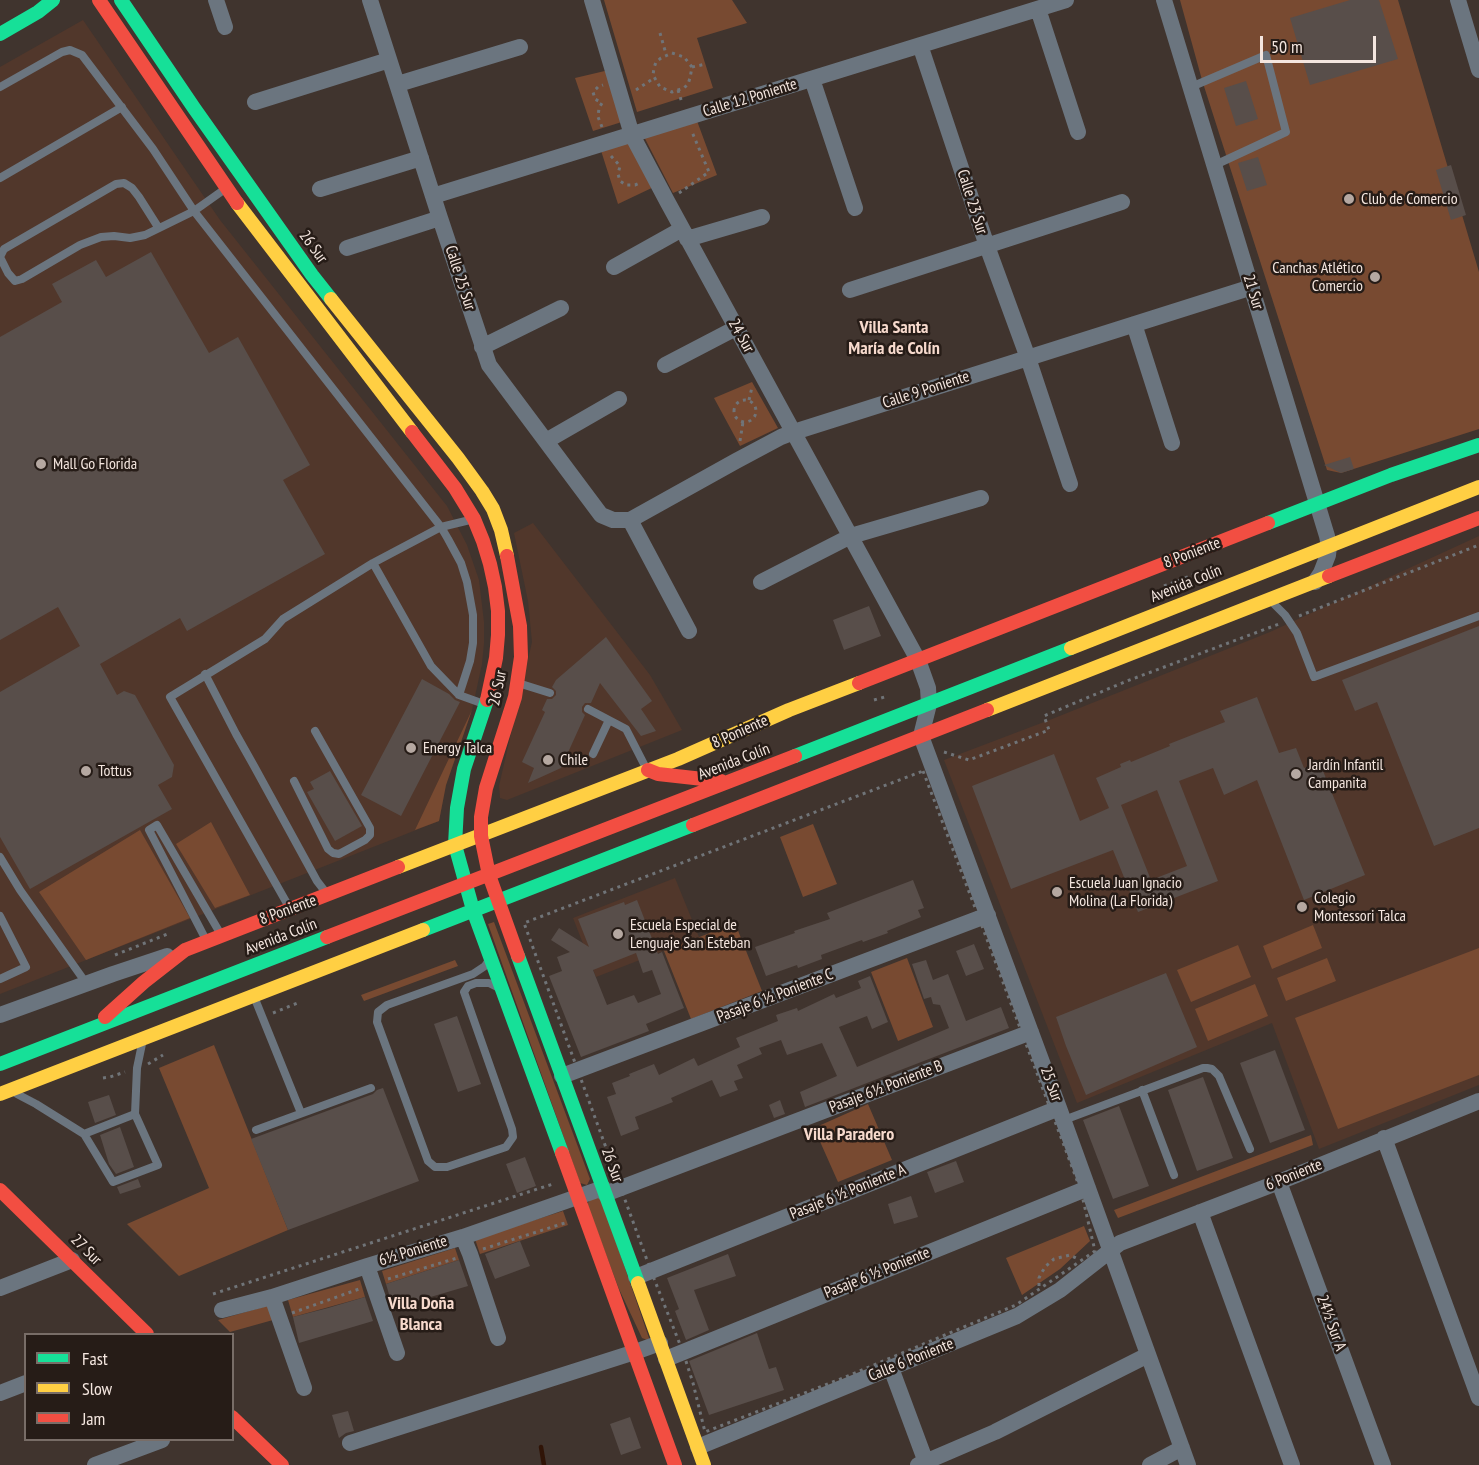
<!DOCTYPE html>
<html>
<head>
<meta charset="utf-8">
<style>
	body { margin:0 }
	#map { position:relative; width:1479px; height:1465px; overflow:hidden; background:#40342e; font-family:"PT Sans Narrow",sans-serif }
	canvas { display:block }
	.legend { position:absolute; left:24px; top:1333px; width:210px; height:108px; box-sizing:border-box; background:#261c17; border:2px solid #786d67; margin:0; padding:8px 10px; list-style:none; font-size:18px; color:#f4e6df }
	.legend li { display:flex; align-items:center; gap:12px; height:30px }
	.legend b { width:30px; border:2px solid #786d67 }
	.scale { position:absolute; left:1260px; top:36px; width:116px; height:27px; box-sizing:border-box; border:3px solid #f4e6df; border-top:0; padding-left:8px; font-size:18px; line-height:21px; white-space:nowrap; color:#f4e6df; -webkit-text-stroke:4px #261c17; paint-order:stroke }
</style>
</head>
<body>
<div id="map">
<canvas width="1479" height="1465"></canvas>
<ul class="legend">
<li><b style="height:8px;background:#16e098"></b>Fast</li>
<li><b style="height:8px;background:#ffcf43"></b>Slow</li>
<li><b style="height:8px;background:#f24e42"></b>Jam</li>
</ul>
<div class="scale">50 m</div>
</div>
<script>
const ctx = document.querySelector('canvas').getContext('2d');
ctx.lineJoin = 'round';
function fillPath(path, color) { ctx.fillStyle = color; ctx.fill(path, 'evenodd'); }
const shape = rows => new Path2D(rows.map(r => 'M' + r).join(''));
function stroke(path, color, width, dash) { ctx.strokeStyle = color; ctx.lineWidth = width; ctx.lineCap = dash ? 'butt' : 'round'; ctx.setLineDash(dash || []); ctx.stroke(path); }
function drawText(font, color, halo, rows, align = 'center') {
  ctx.font = font + ' "PT Sans Narrow",sans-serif'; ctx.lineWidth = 5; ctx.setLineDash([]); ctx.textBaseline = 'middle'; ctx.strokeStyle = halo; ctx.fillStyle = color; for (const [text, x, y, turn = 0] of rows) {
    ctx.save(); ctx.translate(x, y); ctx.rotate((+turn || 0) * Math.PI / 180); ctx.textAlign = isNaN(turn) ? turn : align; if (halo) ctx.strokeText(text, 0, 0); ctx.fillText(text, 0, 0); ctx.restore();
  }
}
fillPath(shape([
	[83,20,220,220,447,506,467,545,479,580,484,622,484,643,482,664,472,710,446,785,439,821,0,994,0,67],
	[533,523,650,675,682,730,507,800,500,798,499,786,532,642,528,601,514,533],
	[1479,536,1479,1085,1319,1149,1272,1023,1077,1103,944,760,1052,719,1270,632],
	[675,878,699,937,596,977,573,918]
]), '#51372b');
fillPath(shape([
	[604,0,732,0,747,23,697,38,713,88,637,112],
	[1180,0,1398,0,1479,272,1479,429,1341,473,1327,470,1202,80],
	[609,70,625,121,593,131,575,78],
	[693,110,717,175,673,193,639,127],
	[629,128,658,185,618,204,597,138],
	[752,382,778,428,740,446,714,398],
	[472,710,446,785,439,821,415,830],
	[211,822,250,895,215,908,176,844],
	[813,824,837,884,803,897,780,837],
	[140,830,190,918,86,960,39,892],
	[494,922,590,1179,587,1185,580,1183,488,924],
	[735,923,762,991,691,1019,664,951],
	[1313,925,1322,948,1272,969,1263,946],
	[1238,945,1251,977,1191,1002,1177,970],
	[1479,948,1479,1075,1338,1129,1295,1018],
	[907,958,933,1027,898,1041,871,972],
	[1327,958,1336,981,1286,1001,1277,978],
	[455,960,458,966,364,1001,361,995],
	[1255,984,1268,1016,1208,1041,1195,1009],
	[214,1045,288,1230,179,1276,127,1224,209,1188,159,1068],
	[868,1104,892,1160,838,1182,814,1128],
	[1311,1135,1313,1145,1118,1218,1114,1210],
	[593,1196,601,1198,650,1341,642,1338,619,1289,587,1204],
	[563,1211,568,1225,480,1254,475,1239],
	[1084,1226,1090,1241,1060,1269,1022,1295,1006,1258],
	[455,1248,459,1260,386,1284,382,1271],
	[360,1280,365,1297,293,1317,288,1300],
	[270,1305,273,1320,230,1332,218,1320]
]), '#784a31');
stroke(shape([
	[541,1447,544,1465]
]), '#301407', 4.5);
fillPath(shape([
	[1350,0,1379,0,1398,59,1310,85,1290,18],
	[1246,81,1258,119,1236,126,1224,88],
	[1258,157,1267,185,1247,191,1238,163],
	[1451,165,1466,215,1451,220,1436,170],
	[151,252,209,353,238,337,310,465,283,480,325,554,187,631,180,618,100,664,117,695,124,691,135,695,174,765,172,777,158,785,172,809,30,889,0,837,0,692,80,646,58,607,0,640,0,337,62,302,52,284,96,260,106,277],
	[1350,457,1354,469,1341,473,1324,465],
	[869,606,881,636,844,650,833,620],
	[1479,626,1479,828,1434,846,1377,702,1355,711,1342,680],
	[606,637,652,701,641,709,656,731,641,736,600,683,591,703,585,703,582,707,582,712,585,715,561,768,528,783,534,768,522,762,545,712,542,710,547,699,552,699,556,695,556,691,552,687,556,680],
	[422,679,449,694,455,700,460,702,401,816,361,795],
	[1257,697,1279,753,1296,748,1304,768,1319,761,1365,875,1304,900,1257,780,1224,795,1213,768,1179,781,1218,881,1138,912,1113,850,1011,889,972,786,1054,754,1080,821,1109,808,1096,778,1121,767,1120,764,1130,760,1131,762,1170,746,1169,744,1225,722,1220,711],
	[1157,790,1187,866,1151,880,1121,805],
	[330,771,362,826,335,841,307,792,314,789,310,782],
	[913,880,924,908,918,910,921,917,887,931,888,933,863,942,862,940,821,955,822,959,798,968,797,965,766,976,755,947,795,933,794,931,830,919,827,913],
	[637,900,658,954,662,952,684,1008,646,1024,649,1031,581,1057,549,976,562,971,557,957,570,952,551,940,559,928,589,947,578,919,624,902,625,905],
	[636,953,643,973,652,970,661,994,638,1003,634,995,607,1005,593,970],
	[974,944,984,969,966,976,956,951],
	[926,960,933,980,948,974,966,1021,1001,1007,1009,1028,805,1107,800,1092,837,1076,822,1043,787,1055,781,1040,759,1048,762,1054,737,1065,743,1078,734,1081,738,1090,720,1097,712,1080,671,1098,673,1102,635,1117,639,1129,621,1136,607,1097,616,1094,612,1083,630,1076,629,1074,654,1064,659,1075,694,1058,698,1066,740,1047,736,1038,778,1021,776,1015,797,1008,798,1011,834,994,836,998,861,988,858,981,870,976,888,1022,872,1029,867,1016,839,1027,857,1067,949,1028,940,1005,933,1004,931,997,924,999,912,964],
	[1166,973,1197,1047,1086,1095,1066,1046,1056,1017],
	[457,1016,481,1084,458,1092,434,1024],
	[1275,1050,1305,1130,1270,1143,1240,1063],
	[1203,1077,1233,1158,1197,1171,1168,1090],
	[383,1088,419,1181,288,1230,251,1139,373,1094,377,1090],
	[109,1095,116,1115,95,1123,88,1102],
	[780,1100,785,1114,774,1118,769,1105],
	[1119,1106,1149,1186,1113,1199,1083,1120],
	[120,1127,134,1167,116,1174,109,1164,100,1135],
	[525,1157,536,1186,517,1193,506,1164],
	[956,1161,964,1182,935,1193,927,1172],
	[138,1179,141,1187,120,1194,117,1187],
	[911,1196,918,1217,894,1224,888,1204],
	[520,1241,530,1266,495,1279,485,1254],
	[728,1254,736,1276,694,1290,709,1330,686,1340,675,1311,679,1309,667,1278],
	[459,1260,468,1286,393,1308,386,1284],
	[365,1297,373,1321,299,1343,293,1317,328,1308],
	[757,1333,769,1369,776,1367,784,1390,709,1415,689,1361],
	[348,1411,354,1431,346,1433,339,1438,332,1415],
	[630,1417,641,1448,621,1455,610,1424]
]), '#584e4a');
stroke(shape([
	[660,33,666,54],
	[672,53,684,57,692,67,690,78,688,84,684,88,672,92,660,87,653,75,654,68,656,62,661,58,672,53],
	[692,67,706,64],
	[636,90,654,78],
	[678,90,682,103],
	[602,127,598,117,599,108,602,103,595,99,593,92,598,87,603,85],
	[611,156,620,166,618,174,620,181,626,185,635,185,640,183],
	[679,193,709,172,692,132],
	'734 411a11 11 0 1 1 22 0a11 11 0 1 1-22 0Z',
	[749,400,752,387],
	[740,441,743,422],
	[1164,586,1211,568],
	[1299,616,1479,545],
	[874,700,888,696],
	[944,752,969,760,1049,730,1044,716,1127,681,1279,624],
	[923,771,979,918,1081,1191,1095,1251,1016,1305,843,1378,705,1432,693,1383,683,1352,651,1271,524,923,923,771],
	[115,955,170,933],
	[273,1013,300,1002],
	[148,1064,163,1055],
	[103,1078,110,1077,125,1072],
	[483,1249,568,1222],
	[388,1279,457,1258],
	[1039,1286,1039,1278,1042,1272,1046,1266,1054,1259,1070,1255,1076,1258],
	[213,1294,553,1184],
	[292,1313,359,1289]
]), '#707478', 3, [3, 4.5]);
stroke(shape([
	[0,87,62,52,70,50,82,55,153,149,194,211,441,527,448,539,461,563,467,582,473,615,473,643,470,661,459,695],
	[1191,87,1266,55,1286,132,1215,165],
	[0,178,122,107],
	[158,227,139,197,132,188,124,183,116,184,4,249,0,257,8,273,15,281,22,279,80,245,101,237,114,236,130,238,145,235,194,211,225,189],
	[373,563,431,666,459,695,484,704],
	[1274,604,1285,615,1297,633,1314,677,1479,616],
	[205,674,236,734,254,766,317,881,327,894],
	[518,683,550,693],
	[588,709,626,729,646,768],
	[593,754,609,720],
	[294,781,328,849,333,853,339,854,365,840,370,835,370,828,315,731],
	[0,857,20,890,86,983],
	[289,907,170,697,265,639,283,619,373,563,441,527,470,520],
	[0,916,26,967,0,979],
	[205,938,149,830,157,825,220,933],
	[489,960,485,966,473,974,387,1005,378,1012,377,1022,428,1161,435,1167,447,1167,506,1147,513,1137,512,1129,464,992,468,986,476,983,489,983,497,987],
	[255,999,301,1113],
	[1142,1090,1174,1175],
	[17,1094,36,1104,84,1134,135,1114,137,1068,142,1044],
	[1064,1120,1203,1068,1207,1068,1212,1069,1219,1076,1250,1149],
	[256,1130,371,1088],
	[84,1134,113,1182,158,1165,135,1114]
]), '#6b757f', 8);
stroke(shape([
	[216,0,225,27],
	[370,0,440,218,489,365,601,515,613,520,630,520,736,461,781,437,794,432,1252,287],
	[592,0,632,135,667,201,918,660,928,688,929,704,921,736,1059,1108,1188,1465],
	[1164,0,1327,536,1329,546,1328,555,1321,573,1315,582],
	[1458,0,1479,70],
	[1038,9,1078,132],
	[920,45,987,246,1028,358,1070,484],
	[812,79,855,208],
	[398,84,520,47],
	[255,102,389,60],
	[320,189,421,158],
	[433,196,1066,0],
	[687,239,762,217],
	[347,248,440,218],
	[614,267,682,229],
	[850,290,1122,202],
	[1134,324,1172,443],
	[482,347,561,308],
	[665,365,736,328],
	[546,441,619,399],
	[630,520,689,631],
	[761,582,851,536,981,498],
	[0,1015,113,974,167,956],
	[562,1076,988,915],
	[1384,1138,1479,1398],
	[1279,1182,1383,1465],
	[605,1194,1031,1032],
	[1200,1212,1292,1465],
	[463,1237,470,1254,498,1338],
	[367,1266,397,1353],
	[636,1277,1059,1108],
	[0,1288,72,1260],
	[272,1297,304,1388],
	[222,1310,272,1297,367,1266,463,1237,603,1188],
	[666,1359,1088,1188],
	[891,1368,927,1465],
	[0,1393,26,1383],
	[350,1443,635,1352,660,1343],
	[698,1447,1017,1316,1060,1290,1120,1243,1279,1182,1479,1101],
	[95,1465,162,1440],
	[918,1465,995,1432,1148,1355],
	[1150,1465,1182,1448]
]), '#6b757f', 16);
stroke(shape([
	[121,0,194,108,312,275,331,299],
	[0,34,38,12,53,0],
	[1268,523,1391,475,1479,445],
	[487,700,464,769,457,808,455,845,473,910,562,1153],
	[795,756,1071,648],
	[423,930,693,825],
	[518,956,638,1283],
	[0,1064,327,937]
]), '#16e098', 14);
stroke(shape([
	[237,203,412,432],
	[331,299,458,458,482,491,493,509,501,530,507,556],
	[1071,648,1479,487],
	[987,710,1329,576],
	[398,867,678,759,789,710,859,683],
	[0,1094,423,930],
	[638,1283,704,1465]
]), '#ffcf43', 14);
stroke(shape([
	[99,0,237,203],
	[412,432,455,488,474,519,483,541,490,564,495,587,498,611,498,635,496,658,487,700],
	[507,556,520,626,521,657,515,697,486,788,481,817,481,836,489,875,518,956],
	[1329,576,1479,518],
	[859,683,1268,523],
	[648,770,658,774,721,781],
	[693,825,987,710],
	[327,937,795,756],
	[185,950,398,867],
	[105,1017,144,982,185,950],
	[562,1153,675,1465],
	[0,1190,147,1334],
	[232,1417,282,1465]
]), '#f24e42', 14);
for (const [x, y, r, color] of [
	[1349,199,6,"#b5a8a1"],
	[1375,277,6,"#b5a8a1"],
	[41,464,6,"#b5a8a1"],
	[411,748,6,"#b5a8a1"],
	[548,760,6,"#b5a8a1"],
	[86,771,6,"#b5a8a1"],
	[1296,774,6,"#b5a8a1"],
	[1057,892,6,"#b5a8a1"],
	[1302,907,6,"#b5a8a1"],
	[618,934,6,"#b5a8a1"]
]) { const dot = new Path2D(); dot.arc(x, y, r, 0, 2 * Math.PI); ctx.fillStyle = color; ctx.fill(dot); stroke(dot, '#261c17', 2); }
drawText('16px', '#f4e6df', '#261c17', [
	["Calle 12 Poniente",750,98,-17],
	["Calle 23 Sur",972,202,72],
	["26 Sur",313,247,54],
	["Calle 25 Sur",460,278,72],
	["21 Sur",1253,292,73],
	["24 Sur",741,336,61],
	["Calle 9 Poniente",926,390,-18],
	["8 Poniente",1192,553,-21],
	["Avenida Colín",1186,584,-22],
	["26 Sur",498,688,-78],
	["8 Poniente",740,732,-24],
	["Avenida Colín",734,762,-21],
	["8 Poniente",288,910,-20],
	["Avenida Colín",281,937,-21],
	["Pasaje 6 ½ Poniente C",775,996,-21],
	["25 Sur",1051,1084,70],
	["Pasaje 6½ Poniente B",886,1087,-21],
	["26 Sur",612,1165,70],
	["6 Poniente",1294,1175,-22],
	["Pasaje 6 ½ Poniente A",848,1192,-22],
	["27 Sur",86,1250,45],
	["6½ Poniente",413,1251,-17],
	["Pasaje 6 ½ Poniente",877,1273,-22],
	["24½ Sur A",1331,1323,70],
	["Calle 6 Poniente",911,1360,-22]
]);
drawText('16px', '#f4e6df', '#261c17', [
	["Club de Comercio",1361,199],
	["Canchas Atlético",1363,268,"right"],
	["Comercio",1363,286,"right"],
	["Mall Go Florida",53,464],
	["Energy Talca",423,748],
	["Chile",560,760],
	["Jardín Infantil",1308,765],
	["Campanita",1308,783],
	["Tottus",98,771],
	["Escuela Juan Ignacio",1069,883],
	["Molina (La Florida)",1069,901],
	["Colegio",1314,898],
	["Montessori Talca",1314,916],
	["Escuela Especial de",630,925],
	["Lenguaje San Esteban",630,943]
], 'left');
drawText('bold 18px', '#f7dacd', '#261c17', [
	["Villa Santa",894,328],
	["María de Colín",894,349],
	["Villa Paradero",849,1135],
	["Villa Doña",421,1304],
	["Blanca",421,1325]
]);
</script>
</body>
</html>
